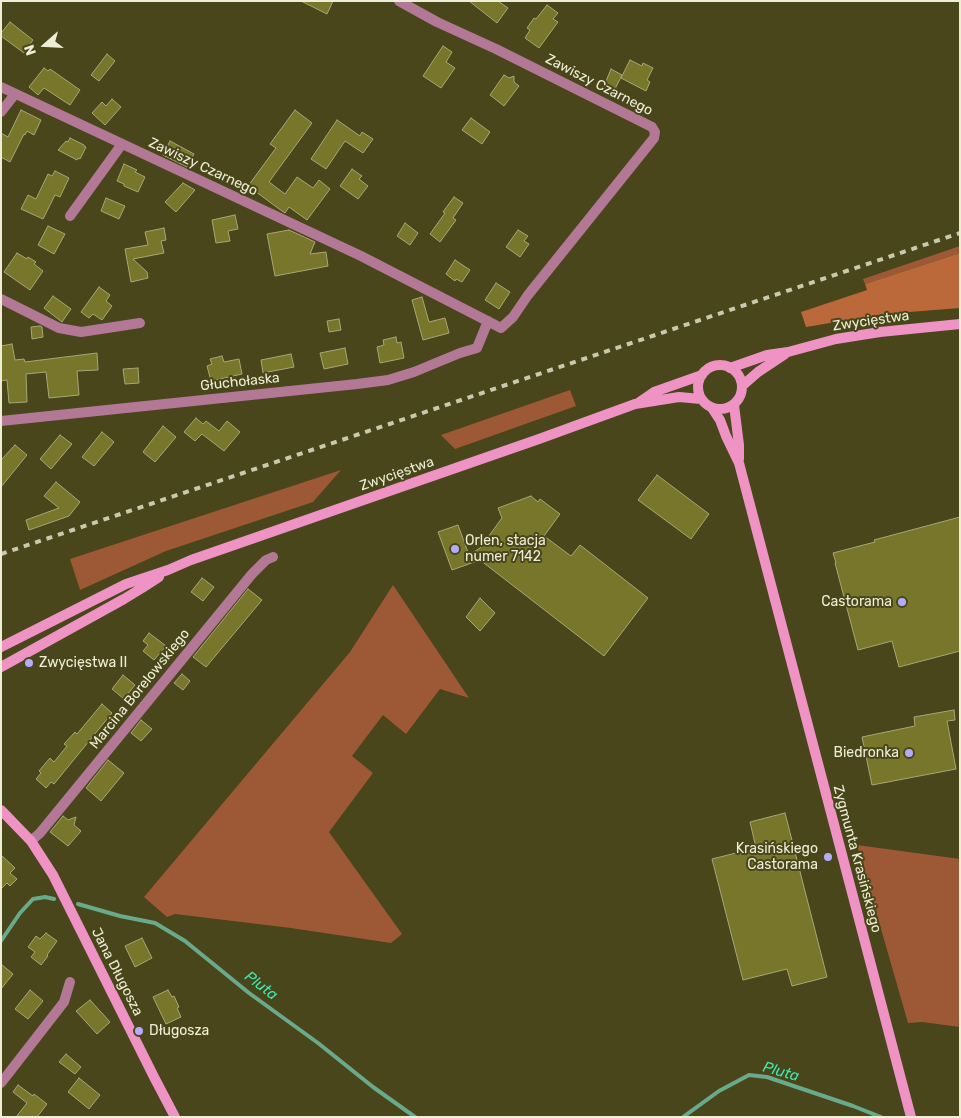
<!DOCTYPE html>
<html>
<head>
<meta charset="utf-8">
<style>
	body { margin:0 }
	#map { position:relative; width:961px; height:1118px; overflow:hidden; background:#48461a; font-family:Rubik,sans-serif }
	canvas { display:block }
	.frame { position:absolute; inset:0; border:2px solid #edeed5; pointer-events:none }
	.north { position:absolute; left:20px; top:20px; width:50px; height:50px; -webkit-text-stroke:4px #48461a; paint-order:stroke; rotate:251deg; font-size:14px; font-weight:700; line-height:20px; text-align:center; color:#edeed5 }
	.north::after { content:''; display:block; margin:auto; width:18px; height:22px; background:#edeed5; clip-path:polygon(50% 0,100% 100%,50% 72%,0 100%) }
</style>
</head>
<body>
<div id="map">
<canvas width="961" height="1118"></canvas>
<div class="frame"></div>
<div class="north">N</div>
</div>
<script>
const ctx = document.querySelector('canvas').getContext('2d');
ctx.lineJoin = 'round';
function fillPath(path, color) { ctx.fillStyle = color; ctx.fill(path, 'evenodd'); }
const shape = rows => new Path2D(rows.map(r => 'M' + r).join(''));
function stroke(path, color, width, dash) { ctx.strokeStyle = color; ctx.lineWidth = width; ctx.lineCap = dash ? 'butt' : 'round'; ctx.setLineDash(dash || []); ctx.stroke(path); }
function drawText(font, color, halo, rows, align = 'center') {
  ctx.font = font + ' Rubik,sans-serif'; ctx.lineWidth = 4; ctx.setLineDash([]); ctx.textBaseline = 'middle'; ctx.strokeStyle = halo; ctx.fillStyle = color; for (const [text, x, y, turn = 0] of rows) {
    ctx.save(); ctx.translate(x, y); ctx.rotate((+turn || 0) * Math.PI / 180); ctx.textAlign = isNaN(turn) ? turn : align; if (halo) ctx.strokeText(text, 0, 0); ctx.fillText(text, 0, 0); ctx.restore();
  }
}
fillPath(shape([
	[960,246,960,253,865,284,863,279],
	[570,390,576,406,455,449,441,435],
	[341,470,313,502,166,551,80,590,70,559],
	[393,585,469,698,440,689,406,734,383,715,352,756,373,773,329,832,402,934,391,943,291,928,175,914,167,917,144,897,350,652],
	[857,845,960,859,960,1027,922,1022,908,1023]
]), '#9d5935');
fillPath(shape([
	[960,253,960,308,884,314,806,327,801,312,867,290,865,284]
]), '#bb683b');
stroke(shape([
	[78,904,120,916,155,923,185,941,249,993,318,1043,373,1087,415,1117],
	[1,941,20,913,33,899,45,897,54,899],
	[683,1117,719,1091,749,1075,767,1077,853,1106,881,1117]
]), '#69a98c', 4);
const building = shape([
	[301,1,333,1,327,14,301,1],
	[469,1,498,1,508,8,497,23,469,1],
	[547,5,558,13,553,19,558,22,539,48,525,38,530,30,527,28,534,18,536,19,547,5],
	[10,22,33,40,24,53,1,36,1,33,10,22],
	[443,46,452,52,446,62,455,68,441,88,423,76,443,46],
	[107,54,115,61,99,81,91,75,107,54],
	[630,60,642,66,643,63,653,68,647,80,650,82,646,91,621,78,630,60],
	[44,68,48,71,50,69,80,90,70,105,44,88,38,95,29,87,44,68],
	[611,69,622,75,614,91,604,86,611,69],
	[504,75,509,78,514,76,514,82,519,86,504,106,490,95,504,75],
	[112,99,121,107,105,125,92,113,102,102,106,106,112,99],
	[21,110,41,120,34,135,27,131,25,135,24,134,10,162,1,157,1,133,8,137,21,110],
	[295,110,312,123,269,182,285,194,297,177,313,188,319,180,330,189,307,220,289,207,285,213,282,211,248,186,276,148,270,144,295,110],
	[471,118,490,132,482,144,462,130,471,118],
	[337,120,360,136,362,132,373,139,363,153,345,141,326,169,311,159,337,120],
	[70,138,84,145,84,146,86,147,80,159,78,158,77,160,58,150,66,141,68,142,70,138],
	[170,141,194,154,187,167,163,155,170,141],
	[124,164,137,170,135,172,145,177,138,192,124,186,124,184,117,181,124,164],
	[352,169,362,176,359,179,368,186,358,199,340,186,352,169],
	[55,171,69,178,60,197,55,195,43,219,21,209,28,195,36,199,48,174,52,176,55,171],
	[183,183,195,190,176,212,165,202,183,183],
	[454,197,463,203,453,218,456,220,440,242,430,234,445,213,443,212,454,197],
	[106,198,125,206,119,219,101,211,106,198],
	[235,215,238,229,228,231,230,241,216,243,212,220,235,215],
	[405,223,418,233,410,245,397,236,405,223],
	[48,226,65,234,54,254,38,245,48,226],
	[164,228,166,240,161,241,164,253,133,259,147,272,148,278,131,282,125,249,148,245,145,232,164,228],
	[289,230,315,242,310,254,326,252,328,266,275,276,267,234,289,230],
	[518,230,528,236,524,241,529,244,520,257,506,247,518,230],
	[17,253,27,259,28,257,36,262,34,264,43,271,30,290,4,272,17,253],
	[455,260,470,270,462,282,456,279,455,281,446,274,455,260],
	[496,283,510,292,499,309,485,300,496,283],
	[99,287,110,295,106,301,112,306,102,320,93,314,89,318,81,312,99,287],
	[53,296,71,309,62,322,44,308,53,296],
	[422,297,429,322,445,318,449,333,423,340,412,300,422,297],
	[339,319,341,330,329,332,327,321,339,319],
	[40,326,42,327,43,337,32,339,31,327,40,326],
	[396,337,397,343,401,342,404,358,380,363,377,347,384,345,383,340,396,337],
	[12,344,15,360,24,359,25,362,97,353,98,370,77,371,79,395,49,398,46,372,26,374,27,402,9,403,7,380,1,381,1,346,12,344],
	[345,348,348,364,324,369,320,353,345,348],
	[291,354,294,367,263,373,261,360,291,354],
	[222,356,224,362,239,359,242,374,211,381,207,366,212,364,210,359,222,356],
	[138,368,139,383,125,384,123,369,138,368],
	[196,418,203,424,206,421,219,431,227,421,240,432,224,451,202,434,195,441,184,432,196,418],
	[163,426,176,437,155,462,143,452,163,426],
	[102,432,114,442,94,466,82,457,102,432],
	[60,435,72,444,51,469,40,459,60,435],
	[15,445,27,455,1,487,1,460,15,445],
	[657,475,709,514,691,539,638,500,657,475],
	[56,482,80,502,69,516,29,530,26,520,59,508,44,496,56,482],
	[531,496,538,502,540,499,560,514,544,536,571,556,580,545,648,598,604,656,480,560,452,570,438,532,458,525,469,555,480,548,502,518,498,508,531,496],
	[960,517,960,651,899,667,892,641,858,650,835,563,836,563,833,553,875,542,874,540,960,517],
	[202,578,214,587,203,601,191,592,202,578],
	[248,589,262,600,206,667,193,657,248,589],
	[480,598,495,613,480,631,466,617,480,598],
	[149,633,166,646,154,660,143,651,148,645,143,641,149,633],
	[182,674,190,681,183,690,174,683,182,674],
	[123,675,135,685,124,699,112,689,123,675],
	[102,704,112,713,54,784,51,782,46,788,36,779,41,773,39,771,50,758,54,762,67,746,64,744,75,732,77,734,102,704],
	[954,710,955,720,947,721,956,769,872,785,862,737,915,726,914,717,954,710],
	[141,720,152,729,141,741,131,733,141,720],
	[108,760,124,773,101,801,86,788,108,760],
	[785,813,827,977,792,986,787,969,743,980,712,859,756,848,750,822,785,813],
	[63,816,68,820,76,817,74,825,81,831,68,846,50,832,63,816],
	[1,855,15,868,10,873,17,879,10,886,7,883,1,889,1,855],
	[46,933,57,941,47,955,48,956,41,965,31,957,35,952,28,947,36,936,40,939,46,933],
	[142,938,152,958,135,967,125,946,142,938],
	[1,964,13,974,1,989,1,964],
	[30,990,43,1001,28,1019,15,1009,30,990],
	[168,990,172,997,174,996,179,1007,177,1008,181,1017,166,1024,153,997,168,990],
	[90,1000,110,1022,97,1034,76,1011,90,1000],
	[66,1054,81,1067,75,1074,59,1062,66,1054],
	[79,1078,100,1095,89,1109,68,1092,79,1078],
	[18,1085,33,1096,34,1094,47,1104,37,1117,16,1117,27,1103,13,1092,18,1085]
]);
fillPath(building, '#78762a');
stroke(building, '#a7a778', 1);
stroke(shape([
	[1,87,361,256,501,328,513,317,528,295,654,138,655,132,652,127,496,49,437,22,399,1],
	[1,112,15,94],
	[70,216,122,144],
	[1,299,59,328,81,332,140,323],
	[1,421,357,384,388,380,414,372,460,353,477,348,488,321],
	[31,841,40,833,252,574,266,560,273,557],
	[1,1083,64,1002,70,982]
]), '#b27896', 10);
stroke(shape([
	'698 387a22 22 0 1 1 44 0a22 22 0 1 1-44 0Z',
	[730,368,767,355,788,352,836,339,880,332,960,324],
	[742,386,758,372,785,354],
	[638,403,654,392,702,375],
	[734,405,739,445,739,459],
	[712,408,720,420,726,436,739,463,911,1117],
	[1,647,126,584,168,570,191,560,539,439,635,404,679,397,701,399],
	[1,667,124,599,142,588,159,577],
	[1,810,31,841,53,875,154,1077,175,1117]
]), '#ee93c3', 10);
stroke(shape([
	[1,554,960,233]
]), '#c9caad', 4, [6, 6]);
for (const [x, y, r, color] of [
	[455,549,5,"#b3adf9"],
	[902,602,5,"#b3adf9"],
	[29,663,5,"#b3adf9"],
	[909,753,5,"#b3adf9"],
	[828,857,5,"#b3adf9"],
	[139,1031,5,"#b3adf9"]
]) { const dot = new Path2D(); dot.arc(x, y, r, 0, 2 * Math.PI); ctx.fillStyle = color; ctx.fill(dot); stroke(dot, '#48461a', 2); }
drawText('14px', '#edeed5', '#48461a', [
	["Zawiszy Czarnego",599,85,27],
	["Zawiszy Czarnego",203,167,25],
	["Zwycięstwa",871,321,-8],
	["Głuchołaska",240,382,-6],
	["Zwycięstwa",397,474,-19],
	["Marcina Borelowskiego",140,689,-51],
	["Zygmunta Krasińskiego",857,859,75],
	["Jana Długosza",117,972,63]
]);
drawText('14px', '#edeed5', '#48461a', [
	["Orlen, stacja",465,541],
	["numer 7142",465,557],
	["Castorama",892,602,"right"],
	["Zwycięstwa II",39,663],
	["Biedronka",899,753,"right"],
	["Krasińskiego",818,849,"right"],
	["Castorama",818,865,"right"],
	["Długosza",149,1031]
], 'left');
drawText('italic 15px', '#40e5b2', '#48461a', [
	["Pluta",261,986,37],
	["Pluta",781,1072,16]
]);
</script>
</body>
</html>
